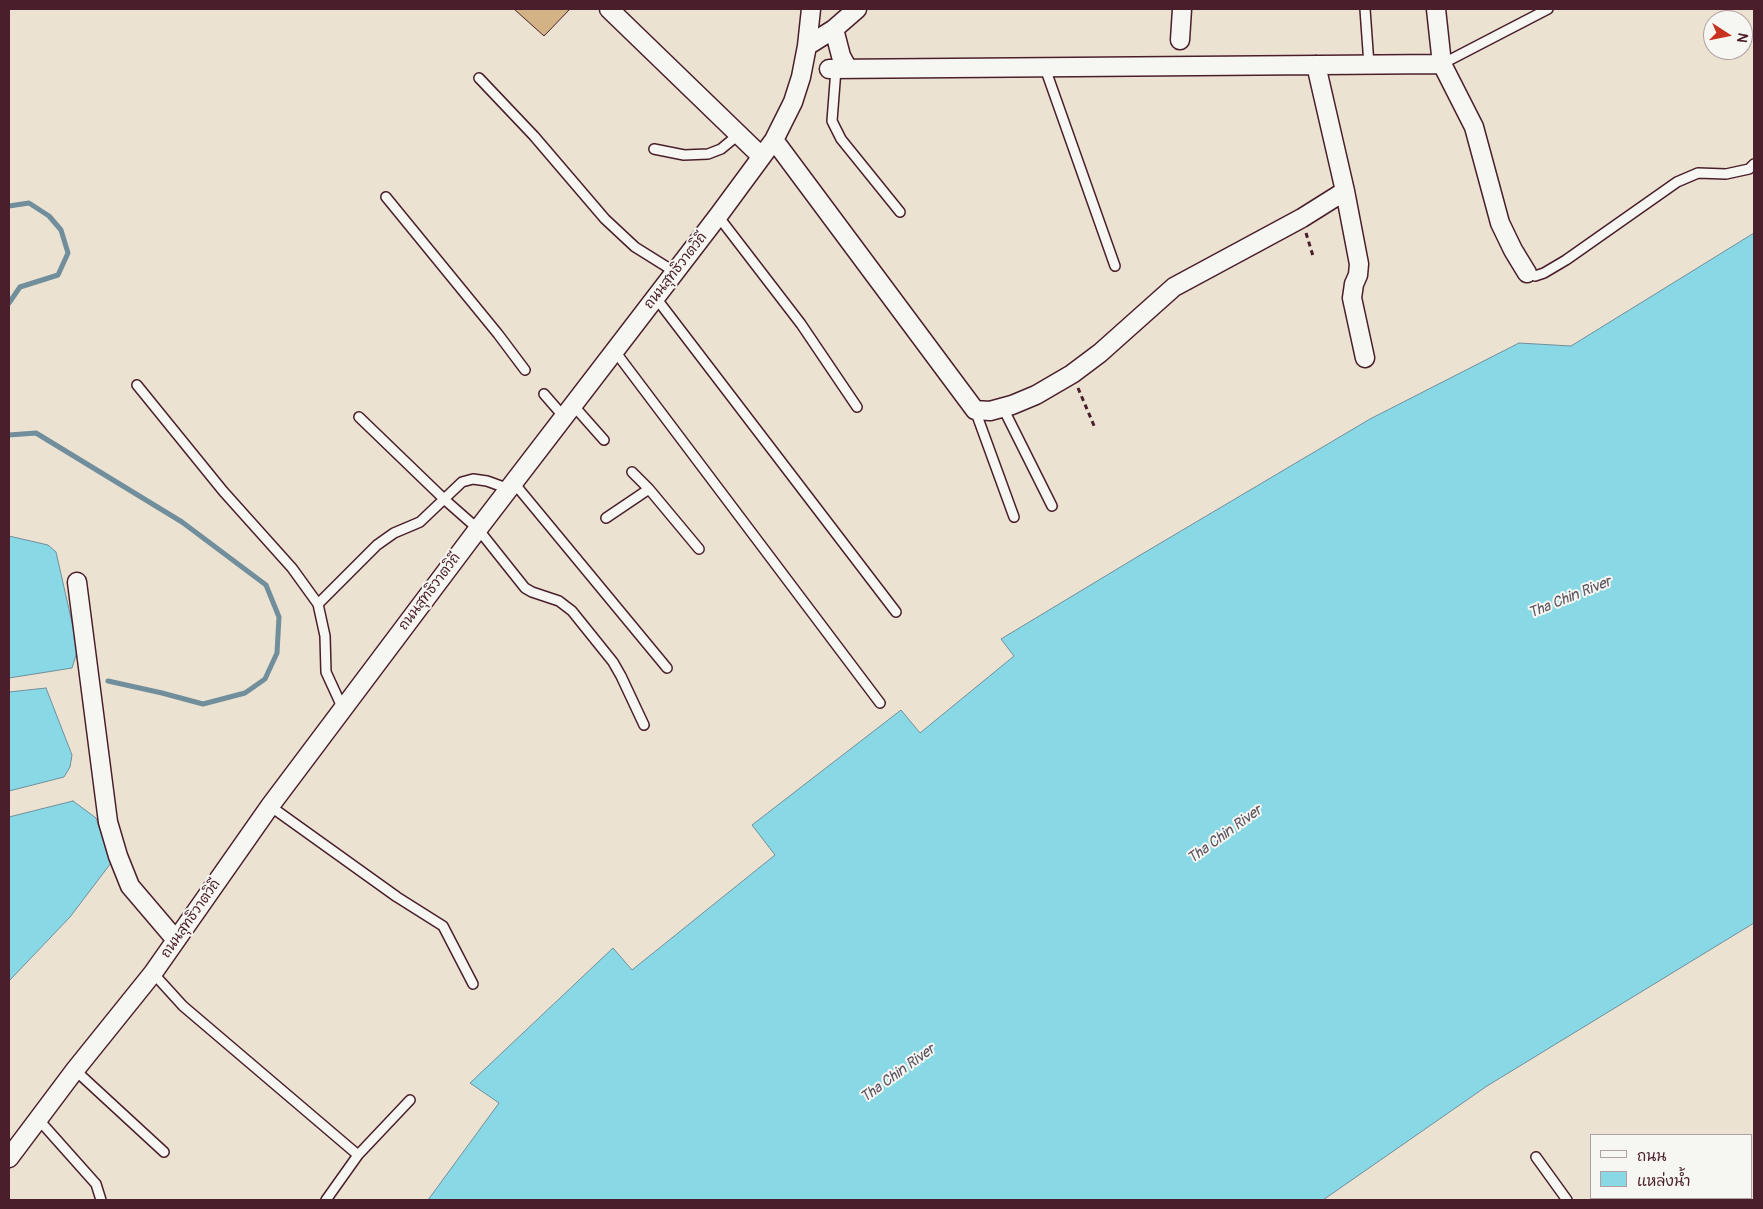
<!DOCTYPE html>
<html>
<head>
<meta charset="utf-8">
<style>
	body { margin:0 }
	#map { position:relative; width:1763px; height:1209px; overflow:hidden; background:#ece2d2; font-family:Pangolin,"Playpen Sans Thai",sans-serif }
	canvas { display:block }
	.frame { position:absolute; inset:0; border:10px solid #4a1f2b; pointer-events:none }
	.legend { position:absolute; left:1590px; top:1134px; width:162px; height:65px; box-sizing:border-box; background:#f6f6f2; border:1px solid #b1a0a2; margin:0; padding:6px 9px; list-style:none; font-size:15px; color:#4a1f2b }
	.legend li { display:flex; align-items:center; gap:10px; height:25px }
	.legend b { width:25px; border:1px solid #b1a0a2 }
	.north { position:absolute; left:1703px; top:10px; width:50px; height:50px; box-sizing:border-box; background:#f6f6f2; border:1px solid #b1a0a2; border-radius:50%; rotate:101deg; font-size:14px; font-weight:700; line-height:20px; text-align:center; color:#4a1f2b }
	.north::after { content:''; display:block; margin:auto; width:18px; height:22px; background:#c8321e; clip-path:polygon(50% 0,100% 100%,50% 72%,0 100%) }
</style>
</head>
<body>
<div id="map">
<canvas width="1763" height="1209"></canvas>
<div class="frame"></div>
<ul class="legend">
<li><b style="height:6px;background:#f6f6f2"></b>ถนน</li>
<li><b style="height:14px;background:#89d8e6"></b>แหล่งน้ำ</li>
</ul>
<div class="north">N</div>
</div>
<script>
const ctx = document.querySelector('canvas').getContext('2d');
ctx.lineJoin = 'round';
function fillPath(path, color) { ctx.fillStyle = color; ctx.fill(path, 'evenodd'); }
const shape = rows => new Path2D(rows.map(r => 'M' + r).join(''));
function stroke(path, color, width, dash) { ctx.strokeStyle = color; ctx.lineWidth = width; ctx.lineCap = dash ? 'butt' : 'round'; ctx.setLineDash(dash || []); ctx.stroke(path); }
function drawText(font, color, halo, rows, align = 'center') {
  ctx.font = font + ' Pangolin,"Playpen Sans Thai",sans-serif'; ctx.lineWidth = 4; ctx.setLineDash([]); ctx.textBaseline = 'middle'; ctx.strokeStyle = halo; ctx.fillStyle = color; for (const [text, x, y, turn = 0] of rows) {
    ctx.save(); ctx.translate(x, y); ctx.rotate((+turn || 0) * Math.PI / 180); ctx.textAlign = isNaN(turn) ? turn : align; if (halo) ctx.strokeText(text, 0, 0); ctx.fillText(text, 0, 0); ctx.restore();
  }
}
const water = shape([
	[1754,233,1754,923,1487,1086,1323,1200,428,1200,499,1103,470,1083,613,948,632,970,775,855,752,825,901,710,920,733,1014,656,1001,639,1137,557,1370,419,1519,343,1571,346,1754,233],
	[9,536,48,545,56,552,78,649,72,668,9,678,9,536],
	[46,688,72,755,70,767,64,777,9,791,9,692,46,688],
	[73,801,96,818,111,863,70,917,9,981,9,817,73,801]
]);
fillPath(water, '#89d8e6');
stroke(water, '#708e9b', 1);
stroke(shape([
	[9,206,29,203,49,216,61,230,68,253,58,275,20,287,9,303],
	[9,435,36,433,182,522,266,585,279,617,277,653,265,679,245,693,203,704,162,693,108,681]
]), '#708e9b', 5);
const building = shape([
	[514,9,570,9,544,36,514,9]
]);
fillPath(building, '#d3b386');
stroke(building, '#4a1f2b', 1);
const service = shape([
	[1365,9,1369,65],
	[1442,64,1548,9],
	[1045,68,1115,266],
	[836,69,832,121,841,139,900,212],
	[479,78,534,136,605,219,635,247,675,272],
	[654,149,684,155,708,154,721,149,738,135],
	[386,197,498,334,525,370],
	[718,216,801,324,857,407],
	[1527,273,1535,276,1544,273,1566,260,1677,182,1698,173,1726,174,1749,169,1754,164],
	[656,298,896,612],
	[614,350,880,703],
	[137,385,223,491,292,568,318,604,325,636,326,672,343,709],
	[544,394,564,417],
	[573,405,604,440],
	[1003,408,1052,506],
	[975,410,1014,517],
	[359,417,444,499,478,529,525,588,532,592,559,601,572,611,613,662,621,676,644,725],
	[632,472,649,489,699,549],
	[514,483,667,668],
	[606,518,649,489],
	[318,604,377,545,394,533,420,522,462,482,473,479,487,481,509,489],
	[270,806,397,897,443,926,473,984],
	[153,973,183,1006,358,1155,410,1100],
	[75,1070,164,1152],
	[39,1120,96,1184,101,1200],
	[1536,1157,1567,1200],
	[326,1200,358,1155]
]);
const minor = shape([
	[609,9,761,156],
	[1436,9,1442,64,1474,127,1500,223,1513,250,1527,273],
	[834,29,841,56,848,69],
	[1180,40,1182,9],
	[807,46,834,29,857,9],
	[1316,65,1345,191,1359,264,1358,275,1354,284,1352,298,1365,358],
	[829,69,1442,64],
	[774,140,975,410,990,411,1012,405,1036,395,1072,374,1100,353,1174,287,1302,218,1345,191],
	[77,582,108,822,118,856,130,886,176,940],
	[9,1158,75,1070,153,973,270,806,478,529,718,216,774,140,793,102,801,77,807,46,811,9]
]);
stroke(service, '#4a1f2b', 12);
stroke(minor, '#4a1f2b', 21);
stroke(shape([
	[1306,233,1313,256],
	[1078,388,1095,428]
]), '#4a1f2b', 3, [5, 4]);
stroke(service, '#f6f6f2', 9);
stroke(minor, '#f6f6f2', 18);
drawText('14px', '#4a1f2b', '#f6f6f2', [
	["ถนนสุทธิวาตวิถี",676,271,-52],
	["ถนนสุทธิวาตวิถี",430,592,-53],
	["ถนนสุทธิวาตวิถี",191,919,-55]
]);
drawText('italic 15px', '#5d5663', '#f6f6f2', [
	["Tha Chin River",1570,598,-22],
	["Tha Chin River",1225,835,-36],
	["Tha Chin River",898,1074,-36]
]);
</script>
</body>
</html>
